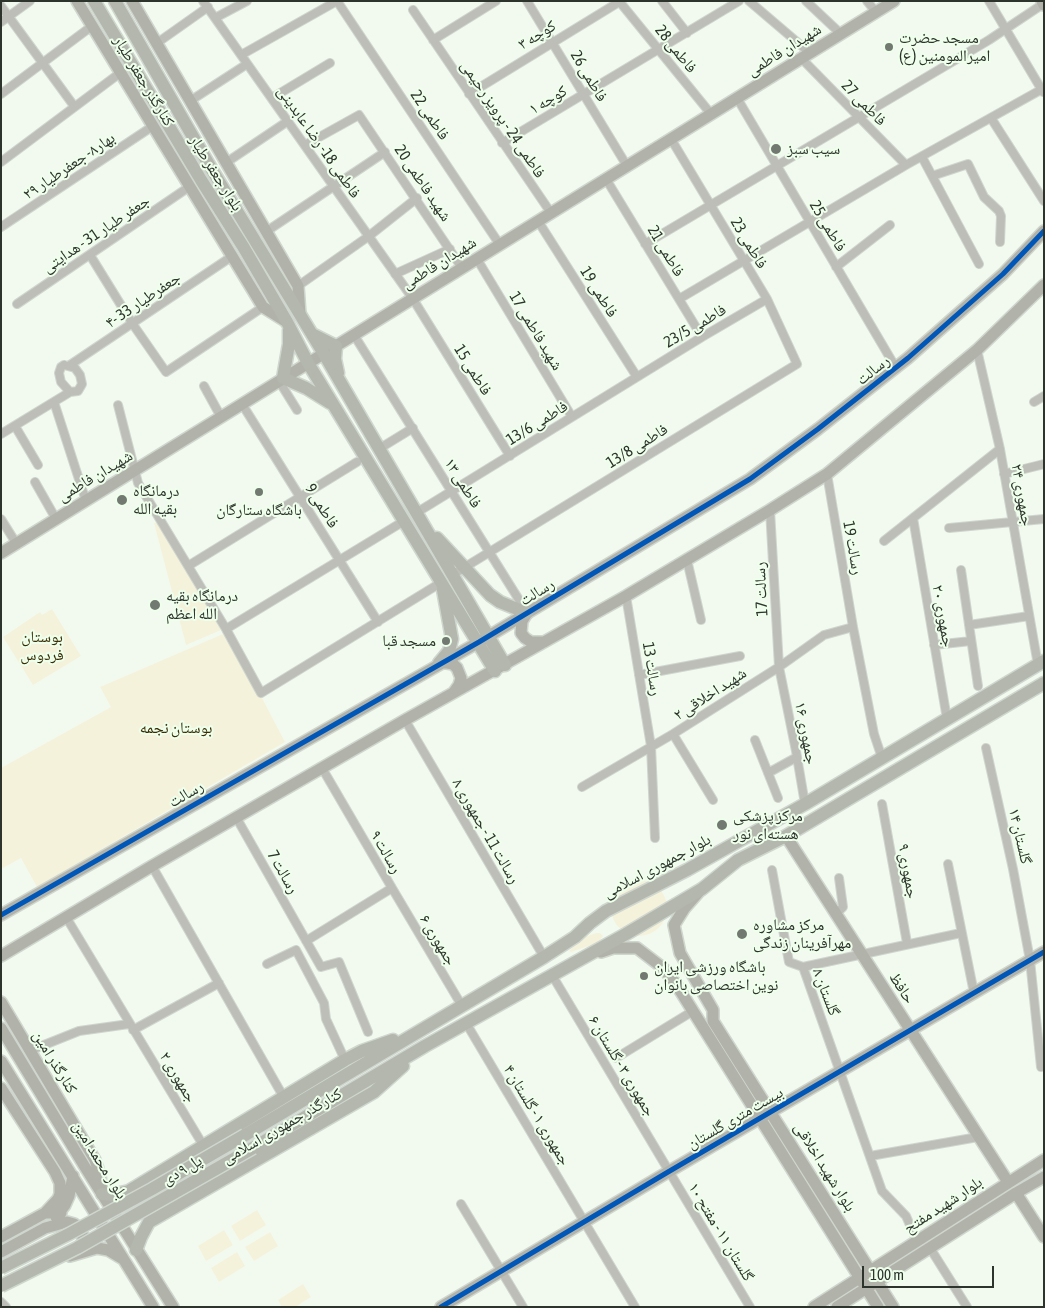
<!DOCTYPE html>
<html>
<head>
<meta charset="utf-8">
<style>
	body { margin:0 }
	#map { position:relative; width:1045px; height:1308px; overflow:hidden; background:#f2faf0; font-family:"Asap Condensed",sans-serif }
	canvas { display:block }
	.frame { position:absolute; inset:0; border:2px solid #2d342c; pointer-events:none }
	.scale { position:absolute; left:862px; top:1266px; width:132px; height:22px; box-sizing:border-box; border:2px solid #2d342c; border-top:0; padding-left:6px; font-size:15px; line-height:18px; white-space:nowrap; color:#2d342c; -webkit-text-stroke:4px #eeffeb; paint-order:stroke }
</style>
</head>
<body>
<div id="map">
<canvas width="1045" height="1308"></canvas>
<div class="frame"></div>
<div class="scale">100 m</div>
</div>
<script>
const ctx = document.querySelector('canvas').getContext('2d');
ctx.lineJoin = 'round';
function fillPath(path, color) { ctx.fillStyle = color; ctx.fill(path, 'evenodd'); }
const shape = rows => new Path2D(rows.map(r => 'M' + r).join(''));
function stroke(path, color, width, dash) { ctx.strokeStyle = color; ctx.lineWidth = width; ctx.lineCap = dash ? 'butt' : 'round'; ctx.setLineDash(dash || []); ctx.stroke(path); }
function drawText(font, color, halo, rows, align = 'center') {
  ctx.font = font + ' "Asap Condensed","Noto Naskh Arabic",sans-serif'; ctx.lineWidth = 4; ctx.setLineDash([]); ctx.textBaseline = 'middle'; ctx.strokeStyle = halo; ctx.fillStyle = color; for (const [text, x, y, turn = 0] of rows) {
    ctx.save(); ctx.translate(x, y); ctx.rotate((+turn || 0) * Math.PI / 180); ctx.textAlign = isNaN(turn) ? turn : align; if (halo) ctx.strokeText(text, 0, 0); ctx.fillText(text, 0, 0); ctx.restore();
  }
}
fillPath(shape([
	[158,522,221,630,186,645,154,523],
	[52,609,81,656,33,685,3,637,40,612,42,615],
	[223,634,262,698,285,742,37,887,21,858,3,868,1,865,1,768,111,707,100,687],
	'611 908a28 28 0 1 1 56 0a28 28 0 1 1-56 0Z',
	[596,933,600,933,603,936,598,943,571,952,569,951,584,937],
	[257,1210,266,1225,240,1241,231,1226],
	[224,1230,233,1245,206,1261,198,1246],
	[270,1232,278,1246,254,1261,245,1247],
	[237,1252,245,1266,219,1282,211,1268],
	[303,1284,311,1297,295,1307,282,1307,278,1300]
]), '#f5f2dc');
const street = shape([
	[203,1,413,299,510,456],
	[337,1,500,245],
	[527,1,627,166],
	[619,1,711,114],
	[662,1,687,33],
	[749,1,810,53],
	[806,1,841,34],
	[867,1,876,12],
	[989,1,1043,92],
	[1,6,74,106],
	[413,10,551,213],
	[215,18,247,1],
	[1,22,30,1],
	[433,40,496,1],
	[157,43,208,7],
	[241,55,337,1],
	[802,59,906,165],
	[1,94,92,26],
	[469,94,619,2],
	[272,98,330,63],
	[737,98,896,368],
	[190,101,247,64],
	[991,118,1044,201],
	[502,143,739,1],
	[305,145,359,115,462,268],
	[922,157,979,264],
	[1,162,120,73],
	[227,162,288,121],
	[932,176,968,164,984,197,999,211,1001,216,1000,242],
	[606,179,702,337],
	[538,221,637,377],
	[1,227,153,126],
	[267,231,385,152],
	[645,244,989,40,1043,4],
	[90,255,132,323,166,372,263,307],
	[477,259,572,417],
	[836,267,890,225],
	[395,274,450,249],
	[298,286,369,236,417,198],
	[679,299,906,165,1044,88],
	[17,304,189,187],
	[354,335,526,611],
	[977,350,1000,449,1038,665],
	[64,365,75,368,80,375,82,384,78,391,70,392,61,382,59,373,61,367,64,365],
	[70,365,231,257],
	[279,381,297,410],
	[204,386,221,417],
	[54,402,86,501],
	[1034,402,1044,396],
	[242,404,378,622],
	[118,405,138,483,226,629,261,693,442,582],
	[15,426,38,465],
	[1,434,70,392],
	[382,447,413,428],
	[827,474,853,627,874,734,882,758],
	[1004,474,1044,464],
	[35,482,56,519],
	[770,510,779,667,796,751,805,804],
	[416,513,702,337,767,299],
	[913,518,947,719],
	[1,519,16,543],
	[949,528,1044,519],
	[884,541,1000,449],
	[687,560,701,620],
	[188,566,357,462],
	[961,570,978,686],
	[452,575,797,364,767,299,671,139],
	[626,596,651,746,655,838],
	[969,625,1029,616],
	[226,629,404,521],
	[934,645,971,641],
	[639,675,740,656],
	[405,720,544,957],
	[673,734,713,800],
	[755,740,778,798],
	[986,748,1013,869,1030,960,1041,1067],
	[768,773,797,757],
	[582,787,673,734,779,667,824,635,853,627],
	[882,804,907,943],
	[236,817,321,967,339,962,368,1032],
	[948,864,974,993],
	[152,866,283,1096],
	[772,870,789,962,803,967],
	[392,888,462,1006],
	[836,914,843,907,839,878],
	[66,917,203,1145],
	[306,941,392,888,322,768],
	[267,964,296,950,324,1003,326,1019,345,1060],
	[803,967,882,1191,906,1216,917,1241],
	[803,967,961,933],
	[552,975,750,1307],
	[466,1023,635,1307],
	[133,1030,219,983],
	[29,1051,79,1031,129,1024],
	[616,1058,693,1011],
	[870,1156,978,1137],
	[461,1204,523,1307],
	[930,1248,967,1307],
	[1,1302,6,1307]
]);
const secondary = shape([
	[77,1,263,307,287,322],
	[132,1,298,286,300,314],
	[1042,1,1044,5],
	[1,553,894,1],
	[527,613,522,621,521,633,525,638,531,642,544,642],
	[439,663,447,663,453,664,457,668,461,678,459,685,454,692],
	[786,836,1008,1182],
	[698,893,684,909,674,925,680,953,713,1010,713,1021,893,1307],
	[1,915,479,642,750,479,818,429,908,358,1003,274,1044,231],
	[601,952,613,948,637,948,663,968,676,984,878,1307],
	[1,956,152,866,405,720,626,596,770,510,827,474,977,350,1044,285],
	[1,1002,95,1160,100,1175,102,1193],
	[1,1028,85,1167,173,1307],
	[1,1061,153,1307],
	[1,1088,55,1172,60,1183,60,1194,58,1199,45,1213],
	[1016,1193,1044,1237],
	[56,1217,65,1205,69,1196,73,1176],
	[1,1237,45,1213,61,1213],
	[1,1252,45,1228,67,1222,74,1224,80,1229,83,1236,83,1241,78,1251],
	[70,1256,97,1248,108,1250,123,1259],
	[441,1307,668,1172,1044,952],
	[814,1307,1044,1160],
	[837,1307,1016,1193,1044,1177]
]);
const primary = shape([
	[94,1,201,180,244,248,287,322,308,363,495,671],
	[115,1,212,170,324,354,505,665],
	[289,330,289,344,283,378,306,388,330,403],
	[312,334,336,346,335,359,338,373],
	[437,538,490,595,500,602,527,613],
	[439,663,449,651,452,639,443,590],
	[245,1135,544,957,575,937,590,923,606,911,687,870,805,804,1044,661],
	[253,1148,425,1046,626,934,702,889,738,860,786,836,1044,683],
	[102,1194,112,1195,129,1191,345,1060,362,1051,393,1040],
	[136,1250,141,1237,149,1222,374,1092,403,1066]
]);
stroke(street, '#cfd6ce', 10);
stroke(secondary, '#cfd6ce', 14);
stroke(primary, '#cfd6ce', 15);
stroke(street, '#bcbeb7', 8);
stroke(secondary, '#b1b3aa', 11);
stroke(primary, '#b3b7ad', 12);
const primaryBridge = shape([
	[1,1268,69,1234,152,1189,245,1135],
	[1,1286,77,1248,253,1148]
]);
stroke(primaryBridge, '#cfd6ce', 15, []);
stroke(primaryBridge, '#b3b7ad', 12);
stroke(shape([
	[1,915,479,642,750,479,818,429,908,358,1003,274,1044,231],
	[441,1307,668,1172,1044,952]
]), '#0057b8', 5);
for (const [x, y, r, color] of [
	[889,47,5,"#727971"],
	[776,149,6,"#727971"],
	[259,492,5,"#727971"],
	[122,500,6,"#727971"],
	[155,605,6,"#727971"],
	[446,641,5,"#727971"],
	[722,825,6,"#727971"],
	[742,934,6,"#727971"],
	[644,976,5,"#727971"]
]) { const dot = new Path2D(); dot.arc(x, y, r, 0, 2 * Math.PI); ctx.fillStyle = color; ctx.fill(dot); stroke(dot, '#eeffeb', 2); }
drawText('16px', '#2d342c', '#eeffeb', [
	["کوچه ۳",537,35,-32],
	["فاطمی 28",676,49,51],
	["شهیدان فاطمی",784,50,-32],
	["فاطمی 26",589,76,59],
	["کنارگذر جعفر طیار",144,81,59],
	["کوچه ۱",548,100,-31],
	["فاطمی 27",864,103,46],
	["فاطمی 22",430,115,56],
	["فاطمی 24 - پرویز رحیمی",503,119,56],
	["فاطمی 18- رضا عابدینی",319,142,55],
	["بهار۸- جعفرطیار ۲۹",69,166,-34],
	["بلوار جعفر طیار",216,173,58],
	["شهید فاطمی 20",423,183,56],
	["فاطمی 25",828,226,59],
	["جعفر طیار 31 - هدایتی",96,234,-34],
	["فاطمی 23",749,243,59],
	["فاطمی 21",666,251,59],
	["شهیدان فاطمی",439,263,-32],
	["فاطمی 19",599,292,58],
	["۴- جعفرطیار 33",143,300,-34],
	["فاطمی 23/5",695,326,-31],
	["شهید فاطمی 17",536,331,59],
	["فاطمی 15",473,370,58],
	["رسالت",873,370,-38],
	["فاطمی 13/6",537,423,-32],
	["فاطمی 13/8",637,446,-32],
	["شهیدان فاطمی",95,476,-31],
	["فاطمی ۱۳",463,483,58],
	["جمهوری ۲۴",1022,495,80],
	["فاطمی 9",322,506,58],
	["رسالت 19",853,548,80],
	["رسالت 17",761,589,-93],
	["رسالت",537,592,-31],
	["جمهوری ۲۰",943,616,80],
	["رسالت 13",652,669,81],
	["شهید اخلاقی ۲",710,694,-33],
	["جمهوری ۱۶",806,733,79],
	["رسالت",186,794,-30],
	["رسالت 11 - جمهوری ۸",486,831,60],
	["گلستان ۱۴",1020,836,77],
	["رسالت ۹",386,852,60],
	["بلوار جمهوری اسلامی",657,866,-28],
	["جمهوری ۹",908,871,80],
	["رسالت 7",283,872,60],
	["جمهوری ۶",438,940,59],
	["حافظ",902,988,57],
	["گلستان ۸",826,992,69],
	["کنارگذر امین",55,1062,59],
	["جمهوری ۳ - گلستان ۶",622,1066,59],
	["جمهوری ۲",178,1077,59],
	["جمهوری ۱ - گلستان ۴",537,1115,59],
	["بیست متری گلستان",735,1118,-30],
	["کنارگذر جمهوری اسلامی",282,1126,-30],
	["بلوار محمد امین",100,1160,58],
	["بلوار شهید اخلاقی",825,1167,58],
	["پل ۹ دی",182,1170,-30],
	["بلوار شهید مفتح",943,1205,-33],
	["گلستان ۱۱ - مفتح ۱۰",721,1232,59]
]);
drawText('16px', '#2d342c', '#eeffeb', [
	["مسجد حضرت",899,38],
	["امیرالمومنین (ع)",899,56],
	["سیب سبز",787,149],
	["درمانگاه",133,491],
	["بقیه الله",133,509],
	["باشگاه ستارگان",259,510,"center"],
	["درمانگاه بقیه",166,596],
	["الله اعظم",166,614],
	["مسجد قبا",436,641,"right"],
	["مرکز پزشکی",733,816],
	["هسته‌ای نور",733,834],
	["مرکز مشاوره",753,925],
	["مهرآفرینان زندگی",753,943],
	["باشگاه ورزشی ایران",654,967],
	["نوین اختصاصی بانوان",654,985]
], 'left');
drawText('16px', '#382b02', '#eeffeb', [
	["بوستان",42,637],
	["فردوس",42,655],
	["بوستان نجمه",176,728]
]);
</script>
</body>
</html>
